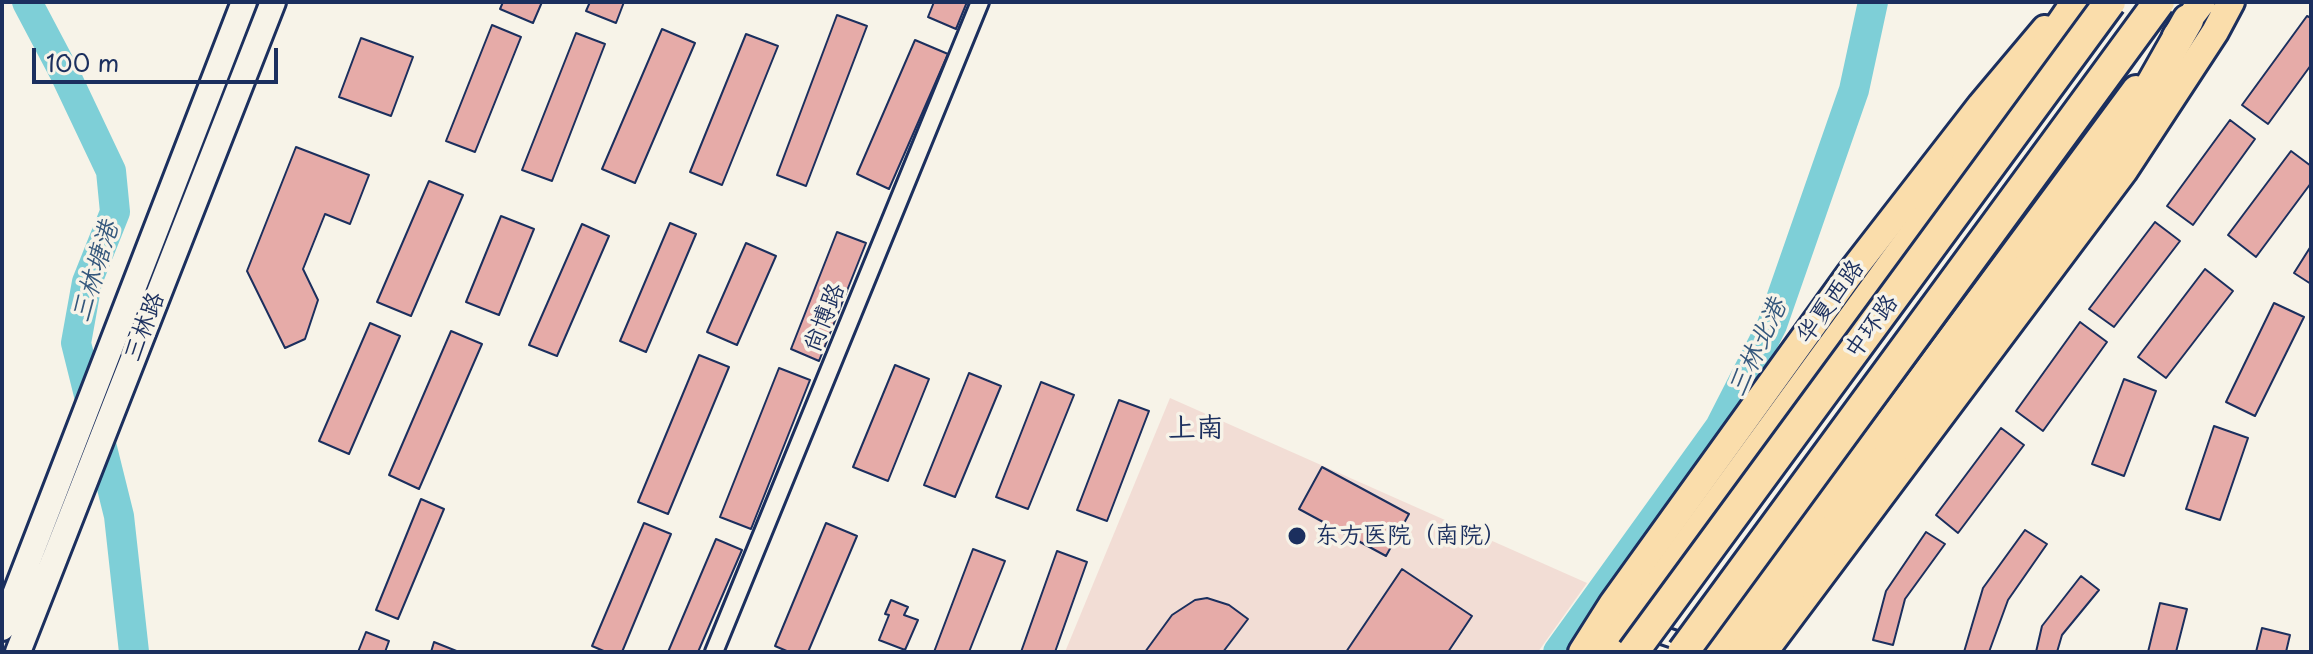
<!DOCTYPE html>
<html>
<head>
<meta charset="utf-8">
<style>
	body { margin:0 }
	#map { position:relative; width:2313px; height:654px; overflow:hidden; background:#f7f3e8; font-family:"Playpen Sans",sans-serif }
	canvas { display:block }
	.frame { position:absolute; inset:0; border:4px solid #1b2f5e; pointer-events:none }
	.scale { position:absolute; left:32px; top:48px; width:246px; height:36px; box-sizing:border-box; border:4px solid #1b2f5e; border-top:0; padding-left:10px; font-size:24px; line-height:28px; white-space:nowrap; color:#1b2f5e; -webkit-text-stroke:6px #f7f3e8; paint-order:stroke }
</style>
</head>
<body>
<div id="map">
<canvas width="2313" height="654"></canvas>
<div class="frame"></div>
<div class="scale">100 m</div>
</div>
<script>
const ctx = document.querySelector('canvas').getContext('2d');
ctx.lineJoin = 'round';
function fillPath(path, color) { ctx.fillStyle = color; ctx.fill(path, 'evenodd'); }
const shape = rows => new Path2D(rows.map(r => 'M' + r).join(''));
function stroke(path, color, width, dash) { ctx.strokeStyle = color; ctx.lineWidth = width; ctx.lineCap = dash ? 'butt' : 'round'; ctx.setLineDash(dash || []); ctx.stroke(path); }
function drawText(font, color, halo, rows, align = 'center') {
  ctx.font = font + ' "Playpen Sans","LXGW WenKai TC",sans-serif'; ctx.lineWidth = 7; ctx.setLineDash([]); ctx.textBaseline = 'middle'; ctx.strokeStyle = halo; ctx.fillStyle = color; for (const [text, x, y, turn = 0] of rows) {
    ctx.save(); ctx.translate(x, y); ctx.rotate((+turn || 0) * Math.PI / 180); ctx.textAlign = isNaN(turn) ? turn : align; if (halo) ctx.strokeText(text, 0, 0); ctx.fillText(text, 0, 0); ctx.restore();
  }
}
fillPath(shape([
	[1170,398,1587,583,1538,652,1065,652]
]), '#f2ddd5');
stroke(shape([
	[27,2,65,74,111,171,115,212,87,282,76,343,119,516,134,652],
	[1558,652,1720,427,1772,325,1854,90,1873,2]
]), '#7ecfd7', 30);
const building = shape([
	[503,2,542,2,533,23,500,9,503,2],
	[590,2,624,2,616,23,586,11,590,2],
	[934,2,967,2,956,29,928,17,934,2],
	[837,15,867,26,806,186,777,175,837,15],
	[2307,16,2311,18,2311,65,2268,124,2242,105,2307,16],
	[492,25,521,37,475,152,446,141,492,25],
	[662,29,695,43,635,183,602,169,662,29],
	[576,33,605,44,552,181,522,170,576,33],
	[746,34,778,46,722,185,690,172,746,34],
	[361,38,413,57,391,116,339,97,361,38],
	[915,40,948,54,889,189,857,174,915,40],
	[2230,120,2255,139,2193,225,2167,206,2230,120],
	[296,147,369,175,350,224,325,214,303,269,318,300,305,339,285,348,247,271,296,147],
	[2291,151,2311,166,2311,183,2256,257,2228,235,2291,151],
	[429,181,463,195,411,316,377,302,429,181],
	[501,216,534,229,499,315,466,302,501,216],
	[2155,222,2180,241,2114,327,2089,309,2155,222],
	[670,223,696,234,646,352,620,341,670,223],
	[582,224,609,236,557,356,529,345,582,224],
	[837,232,866,243,819,361,791,349,837,232],
	[746,243,776,256,737,345,707,332,746,243],
	[2311,246,2311,284,2294,273,2311,246],
	[2205,269,2233,291,2166,378,2138,357,2205,269],
	[2274,303,2304,317,2255,416,2226,402,2274,303],
	[2080,322,2107,342,2043,431,2016,411,2080,322],
	[370,323,400,336,349,454,319,441,370,323],
	[451,331,482,344,419,489,389,475,451,331],
	[699,355,729,367,668,514,638,502,699,355],
	[895,365,929,379,888,481,853,467,895,365],
	[779,368,810,380,751,529,720,517,779,368],
	[969,373,1001,386,955,497,924,485,969,373],
	[2124,379,2156,391,2124,476,2092,464,2124,379],
	[1041,382,1074,395,1028,509,996,497,1041,382],
	[1119,400,1149,411,1107,521,1077,510,1119,400],
	[2214,426,2248,438,2220,520,2186,509,2214,426],
	[2001,428,2024,445,1958,533,1936,515,2001,428],
	[1322,467,1409,514,1386,556,1299,509,1322,467],
	[421,499,444,509,398,619,376,610,421,499],
	[644,523,671,534,622,652,606,652,592,646,644,523],
	[826,523,857,536,808,652,789,652,775,646,826,523],
	[2025,530,2047,544,2008,600,1989,652,1964,652,1983,588,2025,530],
	[1926,532,1945,544,1905,599,1893,645,1873,640,1886,591,1926,532],
	[716,539,742,550,698,652,668,652,716,539],
	[973,549,1005,561,969,652,934,652,973,549],
	[1057,551,1087,562,1055,652,1021,652,1057,551],
	[1402,569,1472,616,1448,652,1346,652,1402,569],
	[2081,576,2099,590,2062,635,2057,652,2036,652,2042,626,2081,576],
	[1207,598,1229,605,1248,619,1223,652,1145,652,1172,615,1195,600,1207,598],
	[891,600,908,607,904,615,918,620,905,650,879,640,889,615,885,614,891,600],
	[2160,603,2187,609,2176,652,2148,652,2160,603],
	[2262,628,2290,635,2286,652,2256,652,2262,628],
	[366,632,389,641,385,652,358,652,366,632],
	[434,642,459,652,431,652,434,642]
]);
fillPath(building, '#e6aba8');
stroke(building, '#1b2f5e', 2);
const street = shape([
	[1644,629,1694,646],
	[714,652,980,2]
]);
const secondary = shape([
	[2,628,244,2],
	[18,652,273,2]
]);
const primary = shape([
	[2176,36,2202,2],
	[1582,652,1613,603,1849,275,1981,105,2045,29],
	[1719,652,2136,89],
	[1764,652,2124,171,2215,32,2231,2]
]);
const highway = shape([
	[1610,652,1972,156,2077,2],
	[1744,652,2065,217,2132,119,2188,20]
]);
stroke(street, '#1b2f5e', 22);
stroke(secondary, '#1b2f5e', 30);
stroke(primary, '#1b2f5e', 32);
stroke(highway, '#1b2f5e', 36);
stroke(street, '#f7f3e8', 16);
stroke(secondary, '#f7f3e8', 24);
stroke(primary, '#faddab', 26);
stroke(highway, '#faddab', 30);
const highwayBridge = shape([
	[1633,652,2110,2],
	[1683,652,2159,2]
]);
stroke(highwayBridge, '#1b2f5e', 36, []);
stroke(highwayBridge, '#faddab', 30);
for (const [x, y, r, color] of [
	[1297,536,10,"#1b2f5e"]
]) { const dot = new Path2D(); dot.arc(x, y, r, 0, 2 * Math.PI); ctx.fillStyle = color; ctx.fill(dot); stroke(dot, '#f7f3e8', 3); }
drawText('24px', '#1b2f5e', '#f7f3e8', [
	["华夏西路",1831,302,-54],
	["尚博路",825,318,-68],
	["三林路",145,327,-69],
	["中环路",1872,327,-54]
]);
drawText('24px', '#1b2f5e', '#f7f3e8', [
	["东方医院（南院）",1315,536]
], 'left');
drawText('italic 26px', '#34577c', '#f7f3e8', [
	["三林塘港",96,272,-73],
	["三林北港",1758,348,-65]
]);
drawText('28px', '#1b2f5e', '#f7f3e8', [
	["上南",1196,429]
]);
</script>
</body>
</html>
